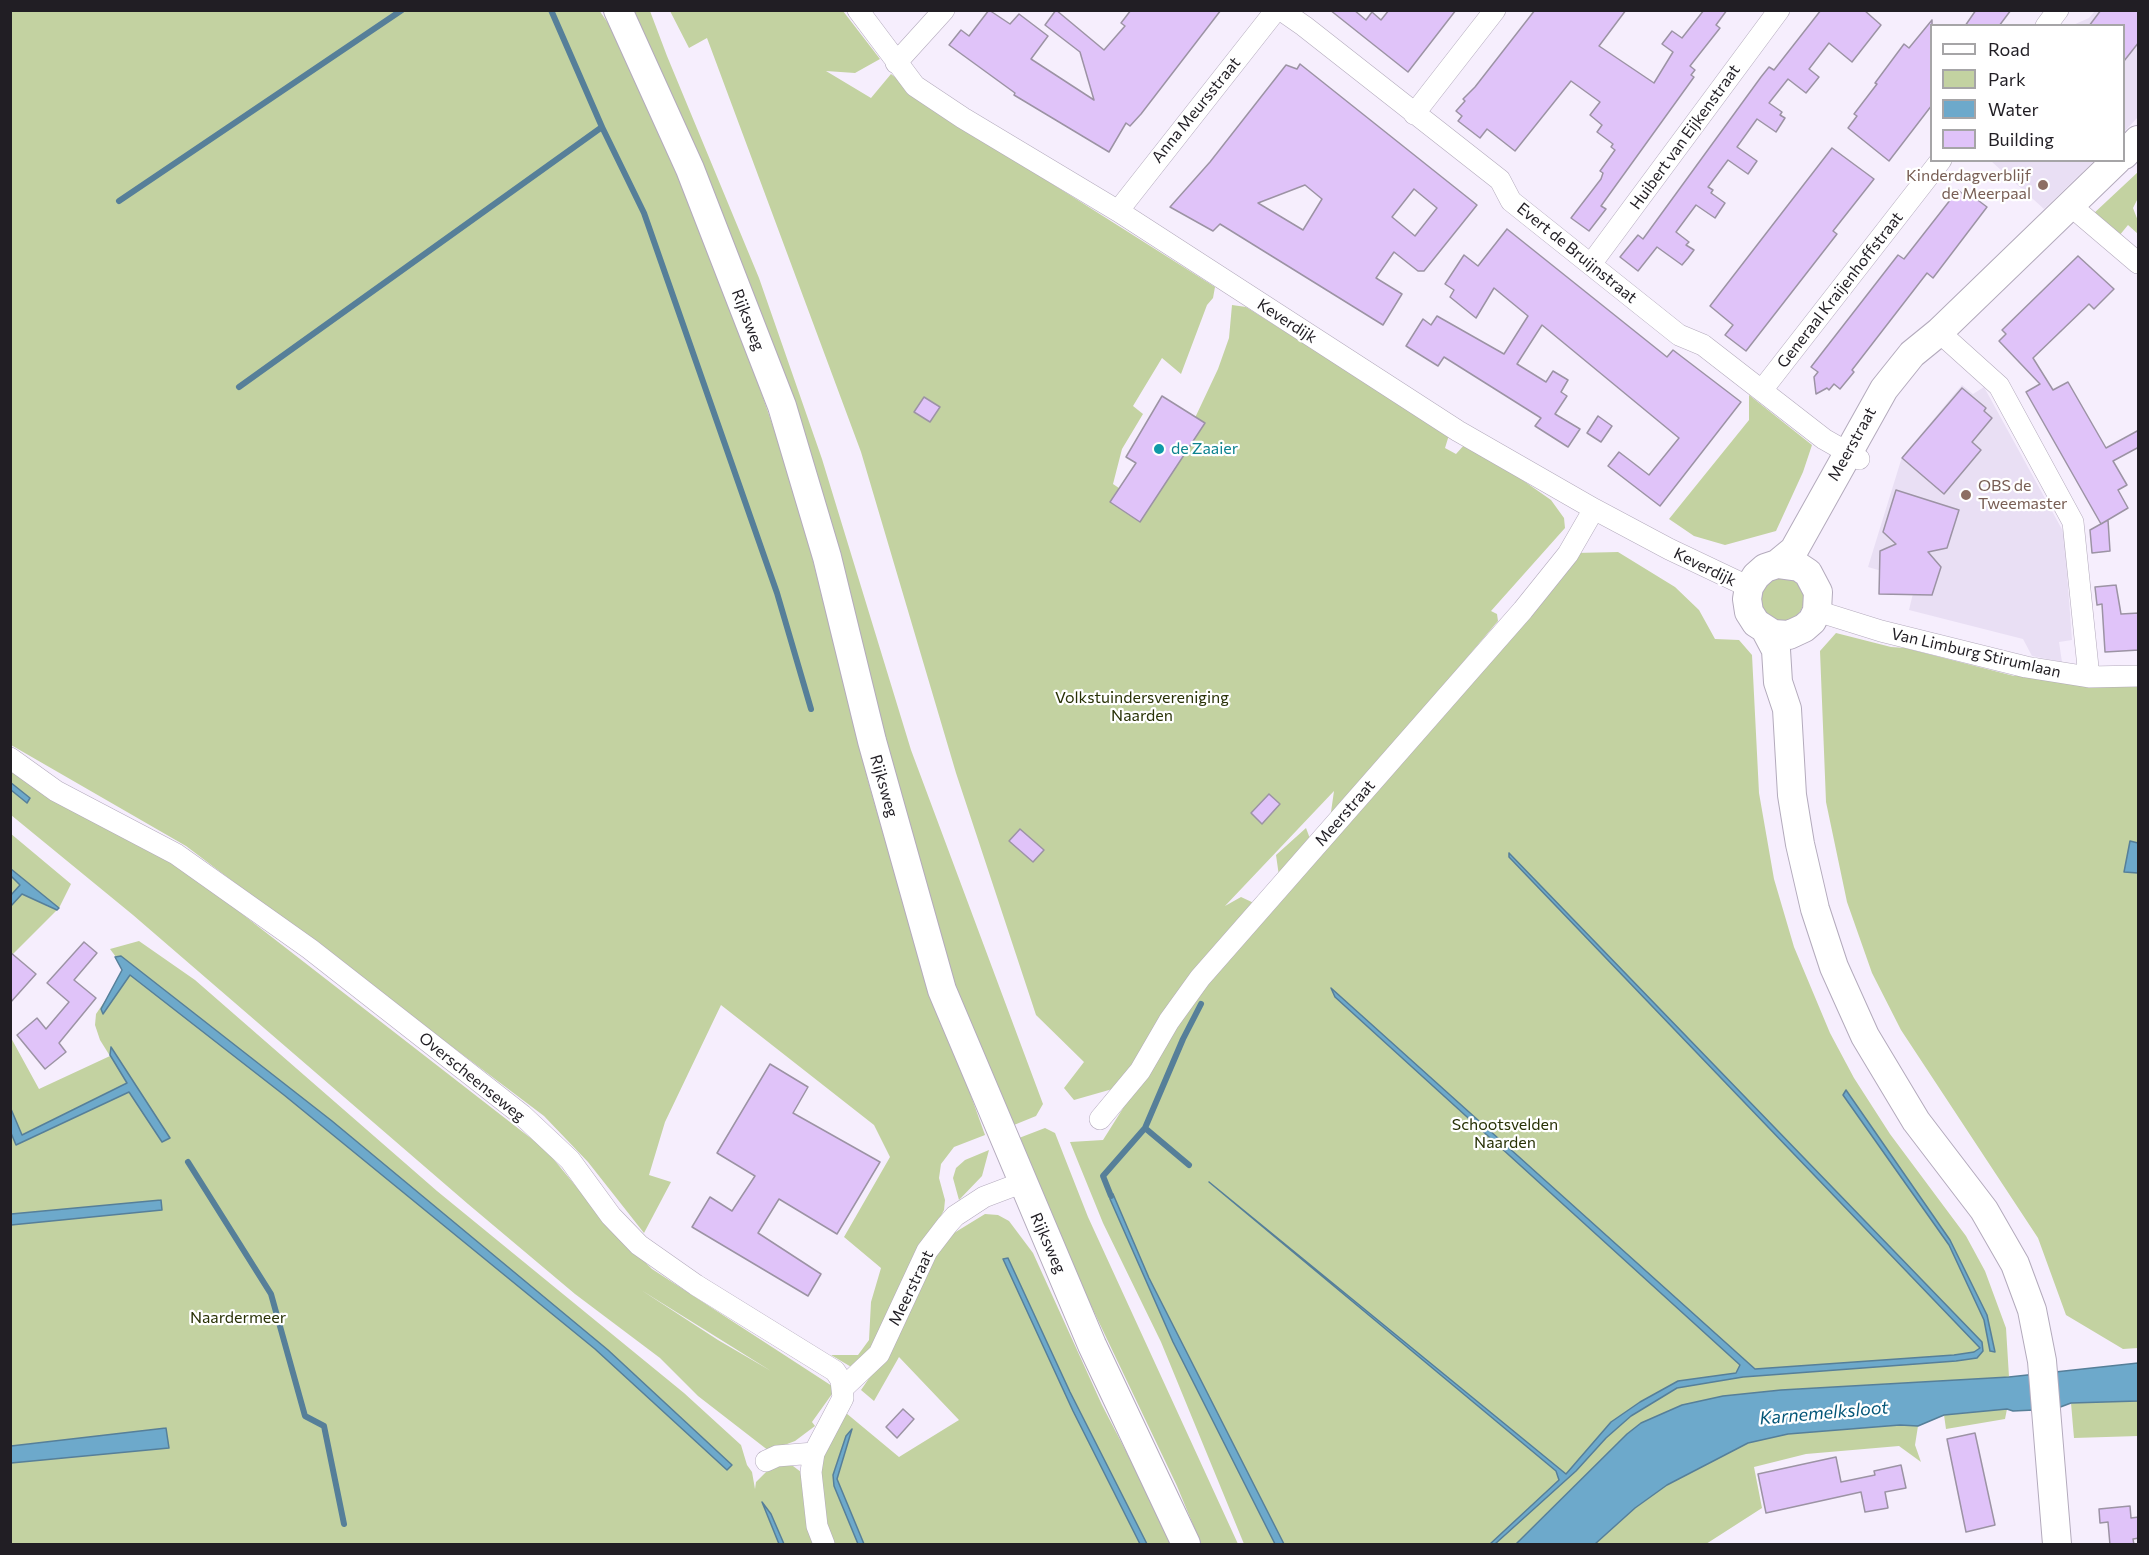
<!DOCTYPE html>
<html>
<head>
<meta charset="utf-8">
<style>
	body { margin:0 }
	#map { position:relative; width:2149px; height:1555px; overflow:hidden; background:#f6eefd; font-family:Commissioner,sans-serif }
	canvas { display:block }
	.frame { position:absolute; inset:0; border:12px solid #211e24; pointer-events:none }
	.legend { position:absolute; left:1930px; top:24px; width:195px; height:138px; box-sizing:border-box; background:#fff; border:2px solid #a6a5a7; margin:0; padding:8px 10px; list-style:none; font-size:18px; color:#211e24 }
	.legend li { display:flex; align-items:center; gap:12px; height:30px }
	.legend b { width:30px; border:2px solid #a6a5a7 }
</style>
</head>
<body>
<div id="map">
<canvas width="2149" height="1555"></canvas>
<div class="frame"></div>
<ul class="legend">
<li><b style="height:8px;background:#fff"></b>Road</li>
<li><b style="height:16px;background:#c3d2a1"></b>Park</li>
<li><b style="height:16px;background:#6da9cb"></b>Water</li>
<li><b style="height:16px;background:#e0c3f9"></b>Building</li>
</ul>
</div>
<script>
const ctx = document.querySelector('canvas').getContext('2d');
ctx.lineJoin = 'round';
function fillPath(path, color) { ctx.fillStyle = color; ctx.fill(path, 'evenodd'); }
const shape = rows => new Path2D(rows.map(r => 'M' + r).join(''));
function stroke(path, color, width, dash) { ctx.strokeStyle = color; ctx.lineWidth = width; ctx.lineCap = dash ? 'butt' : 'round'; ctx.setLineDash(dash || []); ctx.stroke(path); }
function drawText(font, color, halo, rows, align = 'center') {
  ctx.font = font + ' Commissioner,sans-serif'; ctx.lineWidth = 4.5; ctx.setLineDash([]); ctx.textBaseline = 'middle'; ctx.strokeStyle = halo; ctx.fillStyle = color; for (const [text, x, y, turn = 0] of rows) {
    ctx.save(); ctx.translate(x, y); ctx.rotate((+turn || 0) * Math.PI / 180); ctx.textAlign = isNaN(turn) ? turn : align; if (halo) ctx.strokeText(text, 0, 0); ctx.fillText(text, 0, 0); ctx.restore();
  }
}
fillPath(shape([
	[2095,11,2138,11,2138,117,2124,132,2124,26,2071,26,2089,18],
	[1991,161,2094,161,2044,209],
	[1962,385,1973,394,1984,387,2064,533,2072,640,2059,642,2062,662,2032,656,2023,639,1909,610,1916,581,1868,567,1902,457]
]), '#e9dff4');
fillPath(shape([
	[599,10,614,32,665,142,749,357,796,493,868,781,907,917,985,1135,954,1147,941,1164,939,1178,945,1200,944,1210,871,1351,853,1368,831,1355,858,1355,869,1340,871,1302,881,1268,844,1237,890,1157,874,1125,721,1005,665,1122,649,1175,671,1182,644,1233,588,1162,544,1116,186,846,11,745,10,11],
	[631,11,650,11,667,56,759,278,822,459,911,750,1043,1104,1036,1116,1014,1125,948,977,885,745],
	[670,11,843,11,880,59,855,73,826,71,871,98,891,74,934,109,1215,287,1213,298,1207,305,1181,374,1162,358,1133,406,1143,414,1122,449,1113,484,1147,507,1194,420,1218,369,1229,338,1232,305,1246,307,1449,435,1445,448,1456,454,1465,444,1521,479,1551,500,1564,518,1565,528,1491,611,1497,614,1498,621,1330,819,1334,791,1225,906,1241,897,1256,904,1116,1088,1074,1100,1064,1088,1084,1062,1036,1015,956,773,861,452,707,38,689,48],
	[2138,172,2138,198,2133,208,2138,221,2138,234,2128,225,2119,236,2092,215],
	[1749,395,1812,445,1803,472,1776,531,1725,545,1694,536,1669,519,1749,420],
	[1618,552,1675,587,1699,610,1715,639,1739,640,1752,655,1759,793,1774,879,1794,947,1830,1033,1854,1078,1890,1134,1966,1236,1985,1271,2006,1328,2009,1377,1780,1390,1723,1396,1682,1405,1641,1423,1627,1434,1516,1544,1284,1544,1149,1278,1112,1195,1110,1199,1173,1342,1275,1544,1244,1544,1161,1342,1103,1223,1070,1142,1103,1140,1185,1010,1279,876,1276,855,1306,828,1315,852,1575,553],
	[1845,1091,1950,1240,1987,1315,1995,1352,1990,1350,1984,1320,1949,1245,1844,1095],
	'1760 599a22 22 0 1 1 44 0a22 22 0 1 1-44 0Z',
	[1836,633,1891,647,1905,648,2014,676,2024,673,2138,682,2138,843,2130,842,2124,872,2138,873,2138,1348,2123,1349,2066,1315,2038,1238,1901,1030,1872,973,1847,902,1826,802,1820,651],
	[11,767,170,858,546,1150,612,1230,652,1269,832,1386,832,1394,812,1422,815,1426,795,1441,769,1451,698,1396,660,1358,575,1294,468,1204,133,915,11,815],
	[641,1290,771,1371,718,1340],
	[10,833,71,884,59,908,51,902,47,906,57,910,11,956],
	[139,941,195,980,437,1191,684,1393,741,1445,747,1465,752,1472,755,1489,756,1482,768,1470,783,1464,793,1466,801,1472,814,1544,784,1544,771,1514,763,1505,779,1544,11,1544,10,1036,39,1089,110,1056,100,1040,95,1025,96,1014,129,965,116,957,110,949],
	[1045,1128,1055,1133,1088,1217,1238,1544,1201,1544,1177,1486,1055,1230,1019,1138],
	[989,1150,982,1176,959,1200,953,1178,956,1168,965,1160],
	[985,1214,998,1215,1009,1221,1033,1253,1102,1405,1174,1544,1147,1544,1070,1392,1008,1258,1073,1411,1140,1544,864,1544,837,1479,851,1431,846,1436,833,1475,834,1486,858,1544,828,1544,819,1470,822,1458,846,1413,899,1457,959,1420,899,1357,874,1401,861,1390,889,1349,931,1261,954,1233],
	[2138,1401,2138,1436,2074,1438,2071,1403],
	[2007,1409,2005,1419,1946,1429,1944,1415],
	[1900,1425,1918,1426,1915,1445,1921,1462,1899,1446,1806,1454,1754,1467,1762,1508,1706,1544,1595,1544,1635,1508,1666,1485,1748,1443,1788,1434]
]), '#c3d2a1');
const water = shape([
	[10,782,30,798,27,803,11,790,10,782],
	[2130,841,2138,843,2138,873,2124,872,2130,841],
	[1509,853,1982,1342,1983,1351,1977,1358,1956,1361,1743,1377,1677,1388,1631,1416,1606,1438,1576,1471,1495,1544,1490,1544,1559,1480,1556,1471,1209,1182,1566,1474,1611,1422,1640,1402,1678,1381,1736,1373,1740,1365,1335,997,1331,988,1755,1369,1954,1355,1974,1352,1980,1348,1509,857,1509,853],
	[11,869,59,908,57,910,22,894,11,906,11,895,20,885,11,876,11,869],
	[121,956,332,1121,608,1350,732,1465,727,1470,595,1349,284,1095,130,975,103,1014,101,1009,122,970,115,957,121,956],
	[111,1047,170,1138,162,1142,129,1092,16,1145,11,1133,11,1109,22,1135,127,1083,110,1055,111,1047],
	[1846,1090,1950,1240,1987,1315,1995,1352,1990,1351,1984,1320,1949,1245,1843,1095,1846,1090],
	[1113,1194,1149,1278,1284,1544,1275,1544,1173,1342,1110,1199,1113,1194],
	[161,1200,162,1210,11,1225,11,1214,161,1200],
	[1008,1258,1070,1392,1147,1544,1140,1544,1073,1411,1003,1259,1008,1258],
	[2138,1363,2138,1401,2071,1403,2055,1409,2013,1411,2007,1409,1944,1415,1918,1426,1900,1425,1788,1434,1748,1443,1667,1485,1635,1508,1595,1544,1516,1544,1627,1434,1641,1423,1682,1405,1723,1396,1781,1390,2009,1377,2138,1363],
	[166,1428,169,1448,11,1463,11,1446,166,1428],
	[852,1429,837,1479,864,1544,858,1544,834,1486,833,1475,846,1436,852,1429],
	[762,1502,771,1514,784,1544,779,1544,762,1502]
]);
fillPath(water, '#6da9cb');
stroke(water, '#567f99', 1.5);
stroke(shape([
	[551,10,602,127],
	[119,201,402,10],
	[239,387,602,127,644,213,777,593,811,709],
	[1145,1128,1189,1165],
	[188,1162,271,1294,305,1416,324,1426,344,1524],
	[1111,1196,1103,1176,1145,1128,1183,1039,1201,1004]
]), '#567f99', 6);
const building = shape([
	[989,10,1010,24,1019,14,1048,36,1031,59,1094,100,1080,52,1045,25,1056,10,1104,50,1125,26,1121,23,1131,10,1221,10,1141,114,1130,126,1126,123,1109,152,1014,95,1015,93,949,45,961,30,969,36,989,10],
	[1330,10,1354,10,1366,20,1372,12,1381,20,1389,10,1456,10,1408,72,1330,10],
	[1535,10,1626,10,1599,46,1654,83,1673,52,1662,44,1672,31,1682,38,1704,10,1727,10,1716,25,1720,28,1690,66,1695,70,1691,75,1694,77,1601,206,1606,209,1589,231,1571,218,1601,179,1603,173,1600,171,1615,150,1611,147,1613,144,1597,132,1602,125,1590,115,1600,102,1571,81,1515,151,1487,129,1480,138,1458,121,1462,116,1456,111,1465,101,1463,99,1475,87,1535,10],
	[1821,10,1864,10,1881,25,1852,62,1829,43,1809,69,1819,77,1806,93,1788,79,1769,103,1782,112,1780,115,1785,118,1776,132,1757,119,1737,147,1757,161,1748,174,1728,160,1708,187,1713,190,1711,193,1725,203,1715,218,1696,205,1676,232,1689,242,1686,245,1694,250,1688,258,1682,265,1657,247,1638,271,1620,257,1638,235,1643,239,1761,77,1769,67,1774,70,1821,10],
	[1976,10,2011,10,1999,26,1965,26,1976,10],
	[2101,10,2139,10,2139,42,2124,61,2124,26,2089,26,2101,10],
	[1932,20,1932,105,1889,161,1848,128,1857,116,1854,114,1877,84,1875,83,1904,44,1909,48,1932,20],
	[1300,64,1477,205,1424,271,1418,271,1394,252,1376,278,1402,294,1383,325,1220,224,1213,231,1170,207,1210,162,1286,65,1297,69,1300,64],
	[1305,185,1322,199,1303,230,1258,203,1305,185],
	[1414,189,1437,208,1415,236,1392,217,1414,189],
	[1832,148,1874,179,1833,231,1837,234,1746,351,1725,335,1733,325,1710,306,1832,148],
	[1958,190,1964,195,1967,192,1987,207,1933,278,1927,273,1852,370,1854,372,1840,389,1834,384,1829,390,1827,388,1816,394,1814,377,1818,372,1811,367,1898,255,1904,259,1958,190],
	[1507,229,1667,357,1673,350,1741,402,1660,506,1608,466,1619,452,1649,475,1679,438,1542,325,1517,364,1546,382,1553,371,1568,380,1561,392,1567,396,1555,414,1580,429,1568,447,1535,426,1541,418,1444,357,1438,366,1406,346,1423,319,1431,325,1437,316,1504,354,1528,316,1494,288,1476,318,1450,297,1454,290,1445,284,1464,255,1478,266,1507,229],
	[2078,256,2114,289,2094,309,2089,304,2033,358,2053,390,2068,382,2106,448,2139,430,2139,447,2113,461,2127,485,2118,490,2128,508,2101,524,2026,392,2040,384,1999,341,2006,334,2002,330,2078,256],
	[1962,388,1986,408,1984,411,1992,418,1972,442,1981,450,1944,494,1902,458,1962,388],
	[1162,396,1205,423,1140,522,1110,502,1136,463,1126,457,1162,396],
	[924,397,940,407,930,422,914,412,924,397],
	[1598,416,1612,426,1601,442,1587,433,1598,416],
	[1896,490,1959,510,1947,548,1928,552,1941,567,1932,595,1879,594,1880,551,1896,544,1883,532,1896,490],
	[2108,520,2110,551,2092,553,2090,530,2108,520],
	[2116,585,2121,614,2139,613,2139,650,2105,652,2102,604,2097,605,2095,587,2116,585],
	[1269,794,1280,804,1262,824,1251,813,1269,794],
	[1020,829,1044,850,1033,862,1009,841,1020,829],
	[84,942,97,953,74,980,96,998,59,1043,66,1052,45,1069,17,1035,37,1018,46,1029,69,1002,47,983,84,942],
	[10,952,36,974,10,1003,10,952],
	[770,1064,808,1087,793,1113,880,1162,837,1234,779,1199,758,1233,821,1274,808,1296,692,1227,710,1197,732,1211,755,1176,717,1153,770,1064],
	[903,1409,914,1419,897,1438,886,1427,903,1409],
	[1975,1433,1995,1525,1966,1532,1947,1439,1975,1433],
	[1836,1457,1841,1482,1875,1475,1874,1471,1901,1465,1906,1488,1885,1492,1888,1508,1865,1512,1861,1492,1766,1513,1758,1474,1836,1457],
	[2130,1506,2131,1518,2139,1517,2139,1538,2133,1539,2134,1545,2110,1545,2108,1522,2100,1523,2099,1509,2130,1506]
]);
fillPath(building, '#e0c3f9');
stroke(building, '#9c93a4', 1.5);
const street = shape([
	[858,10,915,86,963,118,1118,211,1458,431,1594,509,1669,549,1749,587],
	[1281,10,1304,26,1500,180,1511,201,1679,335,1703,345,1824,439,1859,459],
	[2046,26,2058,10],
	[896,63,944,10],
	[1414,114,1495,10],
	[2071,206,2138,263],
	[1118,211,1276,10],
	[1591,264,1779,10],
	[1939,332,1999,386,2073,522,2089,677],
	[1762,390,1941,160],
	[1817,611,1881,631,2026,667,2089,677,2138,676],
	[10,758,56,791,176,854,310,949,522,1115,570,1160,611,1216,639,1245,696,1285,835,1371,841,1380,843,1398,814,1453,811,1472,817,1526,824,1544],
	[1100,1119,1140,1071,1169,1021,1200,978,1523,610,1568,554,1594,509],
	[843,1388,879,1354,927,1251,947,1225,955,1216,984,1197,1021,1183],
	[766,1461,777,1456,814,1453]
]);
const secondary = shape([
	[618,10,690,169,782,406,827,557,872,741,942,990,1092,1345,1186,1544],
	[2124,155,2138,140],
	[1777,564,1799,567,1808,573,1818,592,1817,611,1812,621,1804,628,1789,635,1773,634,1756,623,1749,612,1747,599,1749,587,1756,576,1765,568,1777,564,1794,550,1884,389,1912,354,1939,332,2117,160],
	[1766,631,1776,650,1778,682,1787,709,1792,795,1800,844,1815,909,1834,967,1865,1036,1916,1121,1984,1210,2015,1264,2032,1310,2042,1361,2057,1544]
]);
stroke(street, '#b3aabc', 22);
stroke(secondary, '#b3aabc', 30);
stroke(street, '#fff', 21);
stroke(secondary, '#fff', 28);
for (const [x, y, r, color] of [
	[2043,185,6,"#8d6e63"],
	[1159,449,6,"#0f9aa8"],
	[1966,495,6,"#8d6e63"]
]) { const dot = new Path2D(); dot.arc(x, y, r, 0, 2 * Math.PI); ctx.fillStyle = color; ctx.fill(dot); stroke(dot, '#fff', 2); }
drawText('16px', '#211e24', '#fff', [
	["Anna Meursstraat",1196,110,-51],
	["Huibert van Eijkenstraat",1685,137,-54],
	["Evert de Bruijnstraat",1577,253,39],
	["Generaal Kraijenhoffstraat",1840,290,-52],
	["Rijksweg",748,320,69],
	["Keverdijk",1287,321,33],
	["Meerstraat",1852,444,-61],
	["Keverdijk",1705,567,26],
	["Van Limburg Stirumlaan",1976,653,13],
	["Rijksweg",884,786,74],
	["Meerstraat",1345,813,-49],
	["Overscheenseweg",472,1077,39],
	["Rijksweg",1048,1243,66],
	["Meerstraat",911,1288,-64]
]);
drawText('16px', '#785e54', '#fff', [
	["Kinderdagverblijf",2031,176],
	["de Meerpaal",2031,194],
	["OBS de",1978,486,"left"],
	["Tweemaster",1978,504,"left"]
], 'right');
drawText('16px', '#0d838f', '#fff', [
	["de Zaaier",1171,449]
], 'left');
drawText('16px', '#283105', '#fff', [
	["Volkstuindersvereniging",1142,698],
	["Naarden",1142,716],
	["Schootsvelden",1505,1125],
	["Naarden",1505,1143],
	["Naardermeer",238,1318]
]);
drawText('italic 18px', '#045678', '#fff', [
	["Karnemelksloot",1824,1413,-5]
]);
</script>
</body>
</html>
